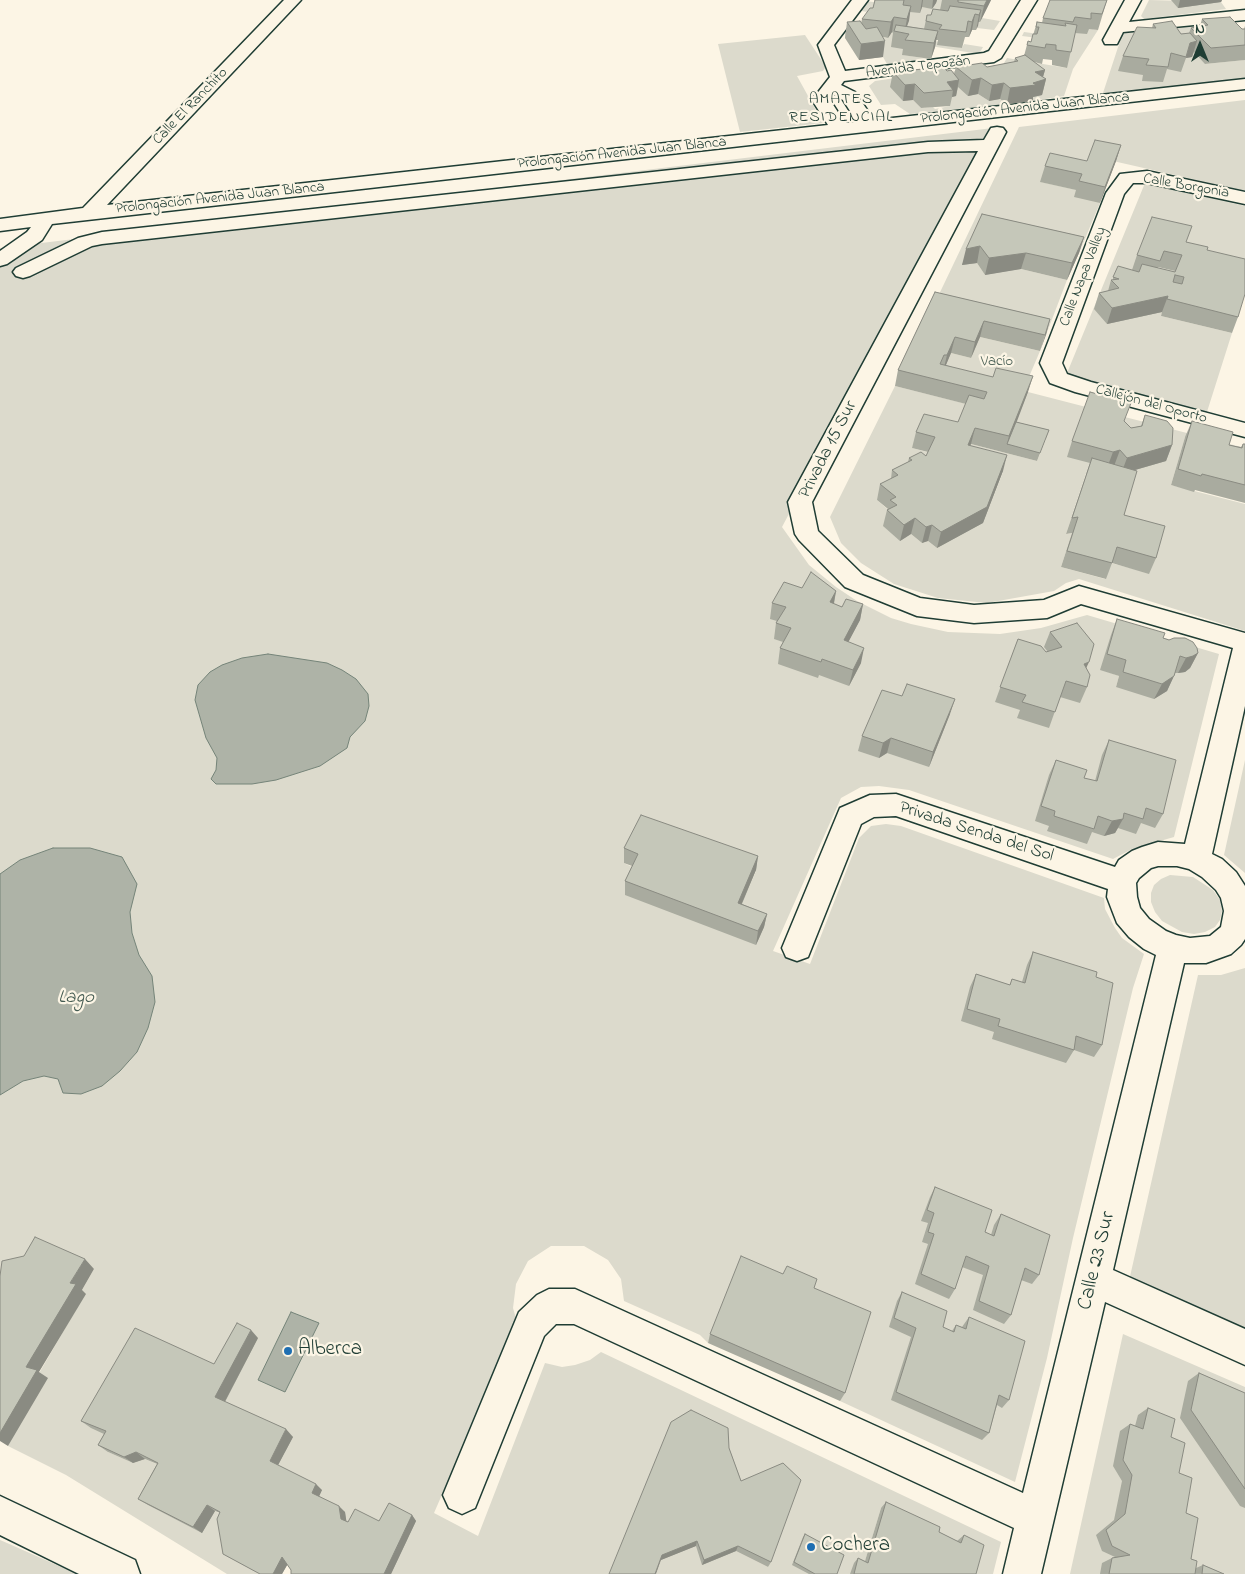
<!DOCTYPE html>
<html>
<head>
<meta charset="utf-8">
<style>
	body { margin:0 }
	#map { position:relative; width:1245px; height:1574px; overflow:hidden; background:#fcf5e5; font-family:"Indie Flower",sans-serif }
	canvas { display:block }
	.north { position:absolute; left:1175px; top:20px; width:50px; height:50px; -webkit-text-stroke:4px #fcf5e5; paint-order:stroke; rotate:0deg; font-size:14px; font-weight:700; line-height:20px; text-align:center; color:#1f3d34 }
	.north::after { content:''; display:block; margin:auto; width:18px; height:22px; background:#1f3d34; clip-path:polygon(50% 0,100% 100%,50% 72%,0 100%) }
</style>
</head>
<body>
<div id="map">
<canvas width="1245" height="1574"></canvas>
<div class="north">N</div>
</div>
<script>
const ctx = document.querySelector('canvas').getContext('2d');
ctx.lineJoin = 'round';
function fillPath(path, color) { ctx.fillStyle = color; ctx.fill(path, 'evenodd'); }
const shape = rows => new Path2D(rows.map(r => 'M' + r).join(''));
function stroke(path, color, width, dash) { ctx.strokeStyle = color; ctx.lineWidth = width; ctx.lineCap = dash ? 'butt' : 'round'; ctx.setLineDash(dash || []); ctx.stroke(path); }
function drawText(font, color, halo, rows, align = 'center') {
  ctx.font = font + ' "Indie Flower",sans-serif'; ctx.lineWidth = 4.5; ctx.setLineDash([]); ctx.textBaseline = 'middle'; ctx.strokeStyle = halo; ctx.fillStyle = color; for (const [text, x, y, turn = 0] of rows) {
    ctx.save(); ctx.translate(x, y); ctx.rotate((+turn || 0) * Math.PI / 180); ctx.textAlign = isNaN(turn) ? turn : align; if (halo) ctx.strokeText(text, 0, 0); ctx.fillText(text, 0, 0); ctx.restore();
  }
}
fillPath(shape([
	[934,0,948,0,944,11,955,18,980,22,982,18,1000,21,994,30,977,28,928,39,962,48,964,44,983,47,979,54,894,40,906,49,903,55,931,59,887,64,883,57,864,45,845,38,845,32,888,38,892,32,904,34,873,13,856,10,864,1,932,8],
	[1149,0,1221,2,1226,9,1144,19,1141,16],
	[1194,26,1202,34,1205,64,1244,60,1245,58,1245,79,1102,96,1123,32],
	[1087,28,1098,30,1073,69,1064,96,1033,101,1021,71,1004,63,1007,58,1067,68,1062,41,1022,36,1024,32,1069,38,1071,32],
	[805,35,826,67,823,71,797,76,823,123,740,132,718,44],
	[958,71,968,95,978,94,989,101,1000,99,1007,104,910,114,895,104,881,105,869,86,875,81,895,78,904,101,913,100,921,108,933,107,935,109,950,106,944,98,956,96,934,73],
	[1245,100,1245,191,1091,156,1083,177,1041,182,1077,190,1100,203,1079,253,977,263,985,275,1021,269,1067,280,1046,335,932,309,1019,127],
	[993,128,782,527,809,565,836,587,857,601,891,618,911,624,948,632,1000,634,1041,628,1087,615,1219,654,1174,837,1132,849,1113,859,909,790,879,786,861,787,841,798,773,951,810,964,859,838,871,826,886,824,901,826,1104,898,1105,909,1115,928,1122,938,1144,954,1133,988,1073,1238,1047,1358,1015,1482,840,1401,739,1265,708,1343,700,1335,624,1301,621,1279,608,1260,584,1246,551,1246,528,1261,516,1284,513,1308,517,1322,434,1513,478,1536,545,1363,562,1367,575,1365,590,1360,601,1352,1001,1542,993,1574,970,1574,954,1548,881,1508,863,1568,850,1574,656,1574,661,1560,696,1546,736,1551,768,1567,798,1486,611,1574,390,1574,384,1527,353,1528,318,1499,322,1490,277,1467,223,1405,222,1372,116,1438,108,1452,133,1463,145,1459,168,1469,215,1511,228,1518,231,1558,260,1574,227,1574,66,1475,8,1446,38,1375,85,1294,81,1292,94,1269,0,1280,0,248],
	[1190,668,1178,673,1172,672,1116,687,1119,676,1100,669],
	[624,863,756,871,736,917],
	[1145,183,1245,206,1245,277,1147,233,1158,267,1176,271,1161,316,1232,333,1206,415,1065,378],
	[980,337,1040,351,1023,391,943,372,951,353,971,358],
	[895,386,983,408,980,415,965,411,954,438,921,430,912,448,931,453,922,472,917,469,906,474,908,477,889,486,895,491,877,500,892,513,887,516,893,521,884,526,900,540,911,534,922,543,928,541,937,548,983,523,1003,472,964,461,971,444,1037,461,1046,439,1013,430,1028,392,1245,448,1245,462,1235,460,1234,464,1222,461,1226,448,1185,437,1171,485,1245,504,1245,631,1079,579,1066,583,1054,591,987,603,938,598,894,584,861,563,841,543,830,517],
	[1086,474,1131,487,1118,531,1158,542,1149,573,1111,563,1105,579,1061,567,1072,533,1066,534],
	[1245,760,1245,873,1224,855],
	[1170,875,1193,877,1213,890,1220,900,1222,911,1220,920,1215,927,1205,932,1194,934,1182,932,1162,921,1155,912,1151,902,1151,893,1154,885,1161,879],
	[1245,968,1245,1328,1129,1281,1198,975,1221,975],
	[1123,1334,1245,1387,1245,1574,1070,1574],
	[0,1540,7,1543,77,1574,0,1574]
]), '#dcdacc');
const water = shape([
	[268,654,327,663,342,670,356,679,368,694,369,706,365,721,350,737,347,748,320,766,276,780,252,784,216,784,211,779,216,770,217,758,206,738,195,700,198,685,210,672,222,665,242,658,268,654],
	[53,848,90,848,122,857,137,884,130,912,132,933,139,955,152,976,155,1002,148,1028,137,1052,120,1071,102,1086,81,1094,63,1093,58,1079,44,1076,23,1081,0,1095,0,874,20,860,53,848],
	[291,1312,319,1323,285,1392,258,1380,291,1312]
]);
fillPath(water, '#aeb3a7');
stroke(water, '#758479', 1);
const street = shape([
	[284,0,301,0,107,205,828,125,812,100,830,77,818,45,852,0,868,0,834,45,845,71,984,53,989,51,1021,0,1037,0,1001,58,994,62,844,81,841,85,855,92,874,120,1245,79,1245,89,52,224,42,240,7,264,0,266,0,251,27,232,31,227,0,231,0,219,83,208,284,0],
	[834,95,843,100,857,122,845,123,830,100,834,95],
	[1125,0,1141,0,1129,22,1245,10,1245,20,1123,32,1117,44,1105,44,1103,40,1125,0],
	[997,127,1003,128,1006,132,812,502,818,531,863,575,920,598,974,605,1044,600,1079,586,1245,633,1245,706,1212,854,1222,859,1236,872,1245,886,1245,939,1241,945,1231,954,1206,963,1184,963,1113,1270,1245,1329,1245,1365,1105,1302,1041,1574,1003,1574,1014,1528,574,1324,556,1324,544,1336,475,1508,462,1514,449,1508,443,1495,519,1312,537,1295,549,1289,575,1289,1023,1493,1156,955,1144,949,1129,937,1117,923,1107,897,1108,889,896,816,874,817,861,824,808,957,797,961,786,957,782,948,840,808,870,795,896,794,1115,867,1119,860,1132,851,1142,847,1158,842,1185,844,1233,648,1081,604,1047,618,974,623,917,616,845,587,799,540,795,534,788,502,978,151,928,152,102,244,92,246,30,276,23,278,16,276,13,272,16,268,78,238,102,232,928,142,984,140,991,128,997,127],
	[1158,866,1177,866,1189,869,1202,877,1216,890,1221,898,1224,911,1221,927,1210,936,1190,938,1176,935,1166,931,1149,919,1140,908,1137,897,1136,883,1139,878,1151,868,1158,866],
	[1147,171,1245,192,1245,204,1147,183,1133,183,1124,194,1062,363,1067,374,1091,382,1245,423,1245,437,1075,392,1050,383,1040,363,1106,193,1120,174,1147,171],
	[0,1496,135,1560,140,1574,79,1574,0,1535,0,1496]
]);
stroke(street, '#1f3d34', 3);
fillPath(street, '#fcf5e5');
fillPath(shape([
	[875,0,937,0,936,3,932,9,922,7,920,13,910,12,907,26,924,29,927,15,931,15,946,11,940,10,942,0,991,0,980,22,978,22,976,30,972,30,969,37,965,37,962,48,937,45,938,40,936,40,935,47,931,59,902,55,903,49,891,47,893,33,892,32,888,38,883,37,883,57,859,60,845,38,847,22,861,23,862,19,873,8],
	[1107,0,1098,30,1089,29,1087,34,1075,33,1067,68,1052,65,1052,60,1043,59,1042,64,1034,62,1045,70,1043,77,1046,79,1042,95,1033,97,1033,101,1007,104,1000,99,989,101,978,94,968,96,958,87,956,96,952,97,950,106,921,108,913,100,903,101,890,87,893,72,947,71,954,74,956,67,987,67,1014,62,1015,58,1024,56,1028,41,1031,42,1037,22,1042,23,1043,18],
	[1171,0,1222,0,1221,2,1178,8],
	[1202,19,1242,29,1244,29,1245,26,1245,60,1205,64,1194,52,1192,57,1186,58,1181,72,1167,69,1163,82,1142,81,1143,75,1118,71,1123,56,1152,28,1153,24,1181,34,1189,33,1191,28,1200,26],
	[1121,145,1116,161,1100,203,1074,197,1076,190,1040,182,1045,166,1087,161],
	[982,214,1084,237,1079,253,1067,280,1021,269,985,275,977,263,962,265],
	[1186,242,1207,250,1238,317,1232,333,1161,316,1162,312,1107,324,1094,309,1099,293,1108,291,1111,280,1113,280,1113,277,1132,270,1137,255],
	[1158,267,1175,271,1175,272,1158,268],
	[935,292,1050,319,1040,351,980,337,971,358,951,353,946,365,1028,392,1016,422,1049,430,1037,461,971,444,970,445,1003,471,983,523,937,548,928,541,922,543,911,534,900,541,883,526,887,510,888,509,877,500,880,484,891,479,892,470,908,462,909,458,926,456,928,452,912,448,916,432,958,422,966,404,895,386,898,370],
	[1145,415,1172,445,1166,461,1135,470,1124,515,1156,558,1149,574,1112,563,1106,579,1061,567,1072,533,1066,534,1090,463,1067,457,1072,441,1124,421,1131,428,1141,426],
	[1192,421,1229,445,1241,447,1243,444,1245,444,1245,503,1195,490,1194,492,1171,485,1185,437],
	[802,588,836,591,834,604,842,607,863,604,860,620,848,642,861,663,849,686,819,675,818,678,778,664,780,648,783,642,774,639,776,623,777,621,770,619,772,603],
	[1117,619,1163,638,1198,653,1190,668,1185,672,1178,673,1175,673,1167,691,1154,699,1116,687,1119,676,1100,670,1111,635],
	[1050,632,1086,668,1087,687,1080,703,1060,697,1049,728,1017,718,1020,710,995,702,1018,639,1046,652,1048,652,1044,647],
	[950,714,929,767,887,753,879,758,858,751,862,736],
	[1109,740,1163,814,1155,828,1141,823,1136,834,1118,828,1115,833,1104,836,1092,832,1087,844,1047,831,1049,826,1035,821,1049,775,1056,760,1084,778,1095,781,1102,755],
	[624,848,758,856,756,870,742,904,767,914,764,927,756,945,625,895,625,881,632,866,624,863],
	[1033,952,1096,977,1102,1045,1094,1057,1074,1050,1066,1063,992,1039,994,1032,961,1021,970,987,976,974,1010,985,1012,979,1022,982,1027,965],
	[935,1187,985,1232,991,1235,994,1225,1001,1214,1039,1275,1032,1284,1021,1280,1011,1315,1004,1324,973,1310,983,1275,962,1267,955,1289,949,1299,915,1284,928,1244,922,1242,928,1223,921,1221,930,1197],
	[814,1288,845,1393,840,1401,708,1343,710,1334],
	[902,1292,943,1327,952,1331,956,1325,962,1327,969,1317,1009,1400,1002,1408,997,1405,989,1433,982,1440,891,1400,911,1337,889,1327,897,1301],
	[258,1338,225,1402,293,1437,278,1465,322,1490,319,1496,345,1512,346,1522,348,1522,379,1521,412,1515,416,1521,391,1574,291,1574,291,1570,287,1564,282,1574,260,1574,223,1554,220,1513,215,1511,202,1533,148,1505,138,1499,157,1464,145,1459,133,1463,108,1452,98,1445,104,1434,91,1428,81,1421,214,1364],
	[1199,1373,1245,1393,1245,1508,1240,1506,1180,1418,1188,1381],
	[1148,1408,1171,1437,1179,1473,1186,1513,1191,1559,1196,1568,1203,1565,1224,1574,1100,1574,1102,1563,1112,1558,1115,1557,1102,1551,1096,1535,1114,1520,1122,1481,1113,1466,1120,1431,1130,1424,1135,1426,1138,1415],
	[729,1448,771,1562,768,1567,736,1551,702,1565,696,1546,661,1560,609,1574],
	[886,1502,939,1532,957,1541,964,1535,976,1574,850,1574,854,1563,858,1558,865,1561,881,1508],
	[805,1534,837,1574,809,1574,792,1565,803,1537]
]), '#a9ab9f');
fillPath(shape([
	[922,0,923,0,922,7,920,13],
	[933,0,937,0,936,3,932,9],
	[987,0,991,0,980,22,984,6],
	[1180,0,1222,0,1221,2,1178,8],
	[911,6,909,21,904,34,907,19],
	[981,10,978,26,976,30,979,15],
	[975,14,972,30,969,37,972,22],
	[894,17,892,32,888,38,891,22],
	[938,31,935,47,931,59,934,43],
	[885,41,883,57,859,60,861,44],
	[1197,41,1192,57,1186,58,1190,43],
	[1045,70,1042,80,1046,79,1042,95,1033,97,1033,101,1007,104,1010,88,1035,72],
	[981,78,978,94,968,96,972,80],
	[959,80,956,96,952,97,953,90,947,82],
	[1004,83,1000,99,989,101,992,85],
	[915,84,913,100,903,101,905,85],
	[1121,145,1116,161,1100,203,1105,187],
	[1084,237,1079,253,1067,280,1072,263],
	[980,246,977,263,962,265,966,249],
	[1026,253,1021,269,985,275,989,258],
	[1168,296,1162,312,1107,324,1112,308],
	[1050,319,1046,335,1040,351],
	[984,321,980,337,971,358,975,342],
	[955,337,951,353,943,372,947,355],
	[1033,376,1028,392,1008,445,1007,444,1009,436],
	[975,428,971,444,964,461,968,445],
	[1172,445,1166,461,1121,474,1127,458],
	[1120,450,1114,466,1107,468,1113,452],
	[1007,455,1003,471,983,523,937,548,941,532],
	[915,518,911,534,900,541,904,525],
	[932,525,928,541,922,543,926,527],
	[836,591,833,607,830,602],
	[863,604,860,620,841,656,844,640],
	[864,648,861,663,849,686,853,670],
	[1198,653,1190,668,1185,672,1178,673,1186,658],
	[1089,662,1082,677,1084,664],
	[1174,676,1167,691,1154,699,1162,684],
	[955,699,950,714,929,767,933,752],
	[891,738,887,753,879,758,883,743],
	[1123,819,1115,833,1104,836,1112,821],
	[758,856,756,870,736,917,738,903],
	[767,914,764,927,756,945,758,931],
	[85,1259,94,1269,82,1290,86,1294,39,1372,48,1378,8,1446,0,1441,0,1433,26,1367,70,1283],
	[251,1330,258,1338,223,1405,215,1397],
	[286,1429,293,1437,277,1467,270,1461],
	[136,1452,145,1459,133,1463,124,1457],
	[316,1484,322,1490,318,1499,312,1493],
	[207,1505,215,1511,202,1533,193,1527],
	[339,1506,345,1512,347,1525,341,1519],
	[412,1515,416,1521,391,1574,384,1574],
	[697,1541,696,1546,661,1560,656,1574,655,1574,662,1555],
	[738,1546,736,1551,702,1565,704,1560],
	[282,1557,289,1562,282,1574,273,1574]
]), '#8a8b82');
const building = shape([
	[875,0,904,0,903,5,911,6,907,19,894,17,891,22,862,19,870,8,873,8,875,0],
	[958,0,987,0,984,6,958,2,958,0],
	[1050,0,1107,0,1102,14,1091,13,1091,19,1075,17,1073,22,1043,18,1050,0],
	[950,6,981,10,979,15,975,14,972,22,968,21,966,32,939,29,942,25,926,21,927,15,931,15,933,9,948,11,950,6],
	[1230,17,1242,29,1245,29,1245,45,1211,48,1191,28,1208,25,1202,19,1230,17],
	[860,21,866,29,877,27,885,41,861,44,847,22,860,21],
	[1172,21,1181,34,1190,33,1197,41,1190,43,1186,57,1171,53,1168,67,1146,65,1149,59,1123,56,1137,27,1156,28,1153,24,1172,21],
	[1037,22,1066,26,1065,23,1077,25,1071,52,1056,50,1056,45,1046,44,1045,48,1027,45,1028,41,1031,42,1033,34,1037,34,1039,27,1036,27,1037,22],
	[896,25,938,31,934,43,905,40,909,34,894,31,896,25],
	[1025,55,1045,70,1035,72,1046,79,1033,83,1036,85,1010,88,1004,83,992,85,981,78,972,80,956,67,982,63,987,67,1018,61,1015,58,1025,55],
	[943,67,947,71,951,70,959,80,947,82,953,90,924,93,915,84,905,85,893,72,943,67],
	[1095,140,1121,145,1105,187,1079,181,1082,174,1045,166,1050,153,1087,161,1095,140],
	[982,214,1084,237,1072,263,1026,253,989,258,980,246,966,249,982,214],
	[1152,217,1192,226,1186,242,1208,247,1207,250,1245,259,1245,294,1238,317,1167,299,1168,296,1112,308,1099,293,1119,288,1111,280,1119,279,1113,277,1118,266,1139,272,1142,264,1175,272,1182,255,1164,251,1160,261,1137,255,1152,217],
	[1175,275,1184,277,1182,284,1173,282,1175,275],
	[935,292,1050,319,1045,335,984,321,975,342,955,337,947,355,944,355,940,364,993,377,996,368,1033,376,1009,436,975,428,968,445,1007,455,987,507,941,532,932,525,926,527,915,518,904,525,887,510,897,505,890,500,896,497,880,484,898,475,892,470,912,460,909,458,921,452,926,456,935,437,916,432,924,414,958,422,969,395,984,399,987,392,898,370,935,292],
	[1090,392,1131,403,1124,421,1131,428,1142,426,1145,415,1167,421,1173,428,1172,445,1127,458,1120,450,1113,452,1072,441,1090,392],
	[1192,421,1233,432,1229,445,1242,448,1243,444,1245,444,1245,485,1202,474,1201,476,1178,469,1192,421],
	[1016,422,1049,430,1040,453,1007,444,1016,422],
	[1092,458,1137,471,1124,515,1165,526,1156,558,1117,547,1112,563,1067,551,1078,517,1072,518,1092,458],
	[811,572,836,591,830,602,842,607,846,599,863,604,844,640,864,648,853,670,822,659,821,662,780,648,791,628,776,623,786,607,772,603,784,582,802,588,811,572],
	[1117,619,1165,633,1163,638,1169,640,1174,638,1185,638,1193,642,1197,648,1198,653,1193,656,1186,658,1180,656,1174,676,1162,684,1123,672,1126,660,1107,654,1117,619],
	[1077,623,1094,644,1089,662,1084,664,1090,675,1087,687,1066,681,1055,712,1022,702,1026,695,1000,687,1018,639,1041,646,1046,652,1062,647,1050,632,1077,623],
	[907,684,955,699,933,752,891,738,883,743,862,736,882,690,902,696,907,684],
	[1109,740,1176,760,1163,814,1146,808,1143,819,1124,813,1123,819,1112,821,1098,816,1094,829,1054,816,1055,811,1041,806,1056,760,1087,770,1084,778,1097,781,1109,740],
	[641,815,758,856,738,903,767,914,758,931,625,881,638,854,624,848,641,815],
	[1033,952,1097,972,1096,977,1113,983,1102,1045,1076,1036,1074,1050,998,1026,1000,1019,967,1009,976,974,1010,985,1012,979,1025,983,1033,952],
	[935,1187,992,1210,985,1232,994,1236,1001,1214,1050,1235,1039,1275,1025,1268,1011,1315,979,1301,989,1266,966,1256,955,1289,921,1274,934,1234,928,1232,934,1213,927,1210,935,1187],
	[35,1237,85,1259,70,1283,76,1284,26,1367,37,1370,0,1433,0,1276,2,1261,24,1256,35,1237],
	[741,1256,783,1274,787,1266,817,1279,814,1288,871,1312,845,1393,710,1334,741,1256],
	[902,1292,947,1311,943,1327,954,1332,956,1325,966,1329,969,1317,1025,1341,1009,1400,999,1395,989,1433,896,1392,916,1328,894,1318,902,1292],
	[237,1323,251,1330,215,1397,286,1429,270,1461,316,1484,312,1493,339,1506,341,1519,348,1522,355,1509,379,1521,389,1503,412,1515,384,1574,291,1574,291,1570,282,1557,273,1574,260,1574,223,1554,217,1519,220,1512,207,1505,193,1527,138,1499,158,1463,136,1452,124,1457,98,1445,106,1431,81,1421,135,1328,214,1364,237,1323],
	[1199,1373,1245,1393,1245,1489,1191,1410,1199,1373],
	[1148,1408,1175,1419,1171,1437,1185,1443,1179,1473,1192,1478,1186,1513,1198,1518,1191,1559,1197,1561,1195,1574,1109,1574,1112,1558,1130,1555,1112,1546,1106,1530,1125,1514,1132,1475,1123,1460,1130,1424,1143,1429,1148,1408],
	[691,1410,728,1428,729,1448,741,1481,783,1463,801,1480,771,1562,738,1546,704,1560,697,1541,662,1555,655,1574,609,1574,671,1422,691,1410],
	[886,1502,940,1527,939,1532,961,1543,964,1535,984,1545,976,1574,854,1574,858,1558,868,1563,886,1502],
	[805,1534,844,1555,837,1574,815,1574,794,1562,805,1534],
	[1203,1565,1224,1574,1202,1574,1203,1565]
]);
fillPath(building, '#c5c7b9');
stroke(building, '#8a8b82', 1);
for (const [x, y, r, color] of [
	[288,1351,5,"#1f6fb2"],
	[811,1547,5,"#1f6fb2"]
]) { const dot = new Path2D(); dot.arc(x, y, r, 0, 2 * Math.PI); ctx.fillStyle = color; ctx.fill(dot); stroke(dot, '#fcf5e5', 2); }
drawText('15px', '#1f3d34', '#fcf5e5', [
	["Avenida Tepozán",918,68,-7],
	["Calle El Ranchito",191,107,-46],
	["Prolongación Avenida Juan Blanca",1025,109,-6],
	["Prolongación Avenida Juan Blanca",622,154,-6],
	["Calle Borgonia",1186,187,10],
	["Prolongación Avenida Juan Blanca",220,199,-6],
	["Calle Napa Valley",1084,277,-69],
	["Callejón del Oporto",1151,405,15]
]);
drawText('15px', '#455c52', '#fcf5e5', [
	["Vacío",997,363]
]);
ctx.letterSpacing = '1px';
drawText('16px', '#1f3d34', '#fcf5e5', [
	["AMATES",841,100],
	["RESIDENCIAL",841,118]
]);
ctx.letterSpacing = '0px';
drawText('18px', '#1f3d34', '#fcf5e5', [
	["Privada 15 Sur",829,450,-63],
	["Privada Senda del Sol",976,833,18]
]);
drawText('italic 19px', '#435a51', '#fcf5e5', [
	["Lago",76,999]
]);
drawText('21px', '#1f3d34', '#fcf5e5', [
	["Calle 23 Sur",1098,1261,-76]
]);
drawText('21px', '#1f3d34', '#fcf5e5', [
	["Alberca",298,1351],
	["Cochera",821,1547]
], 'left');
</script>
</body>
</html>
